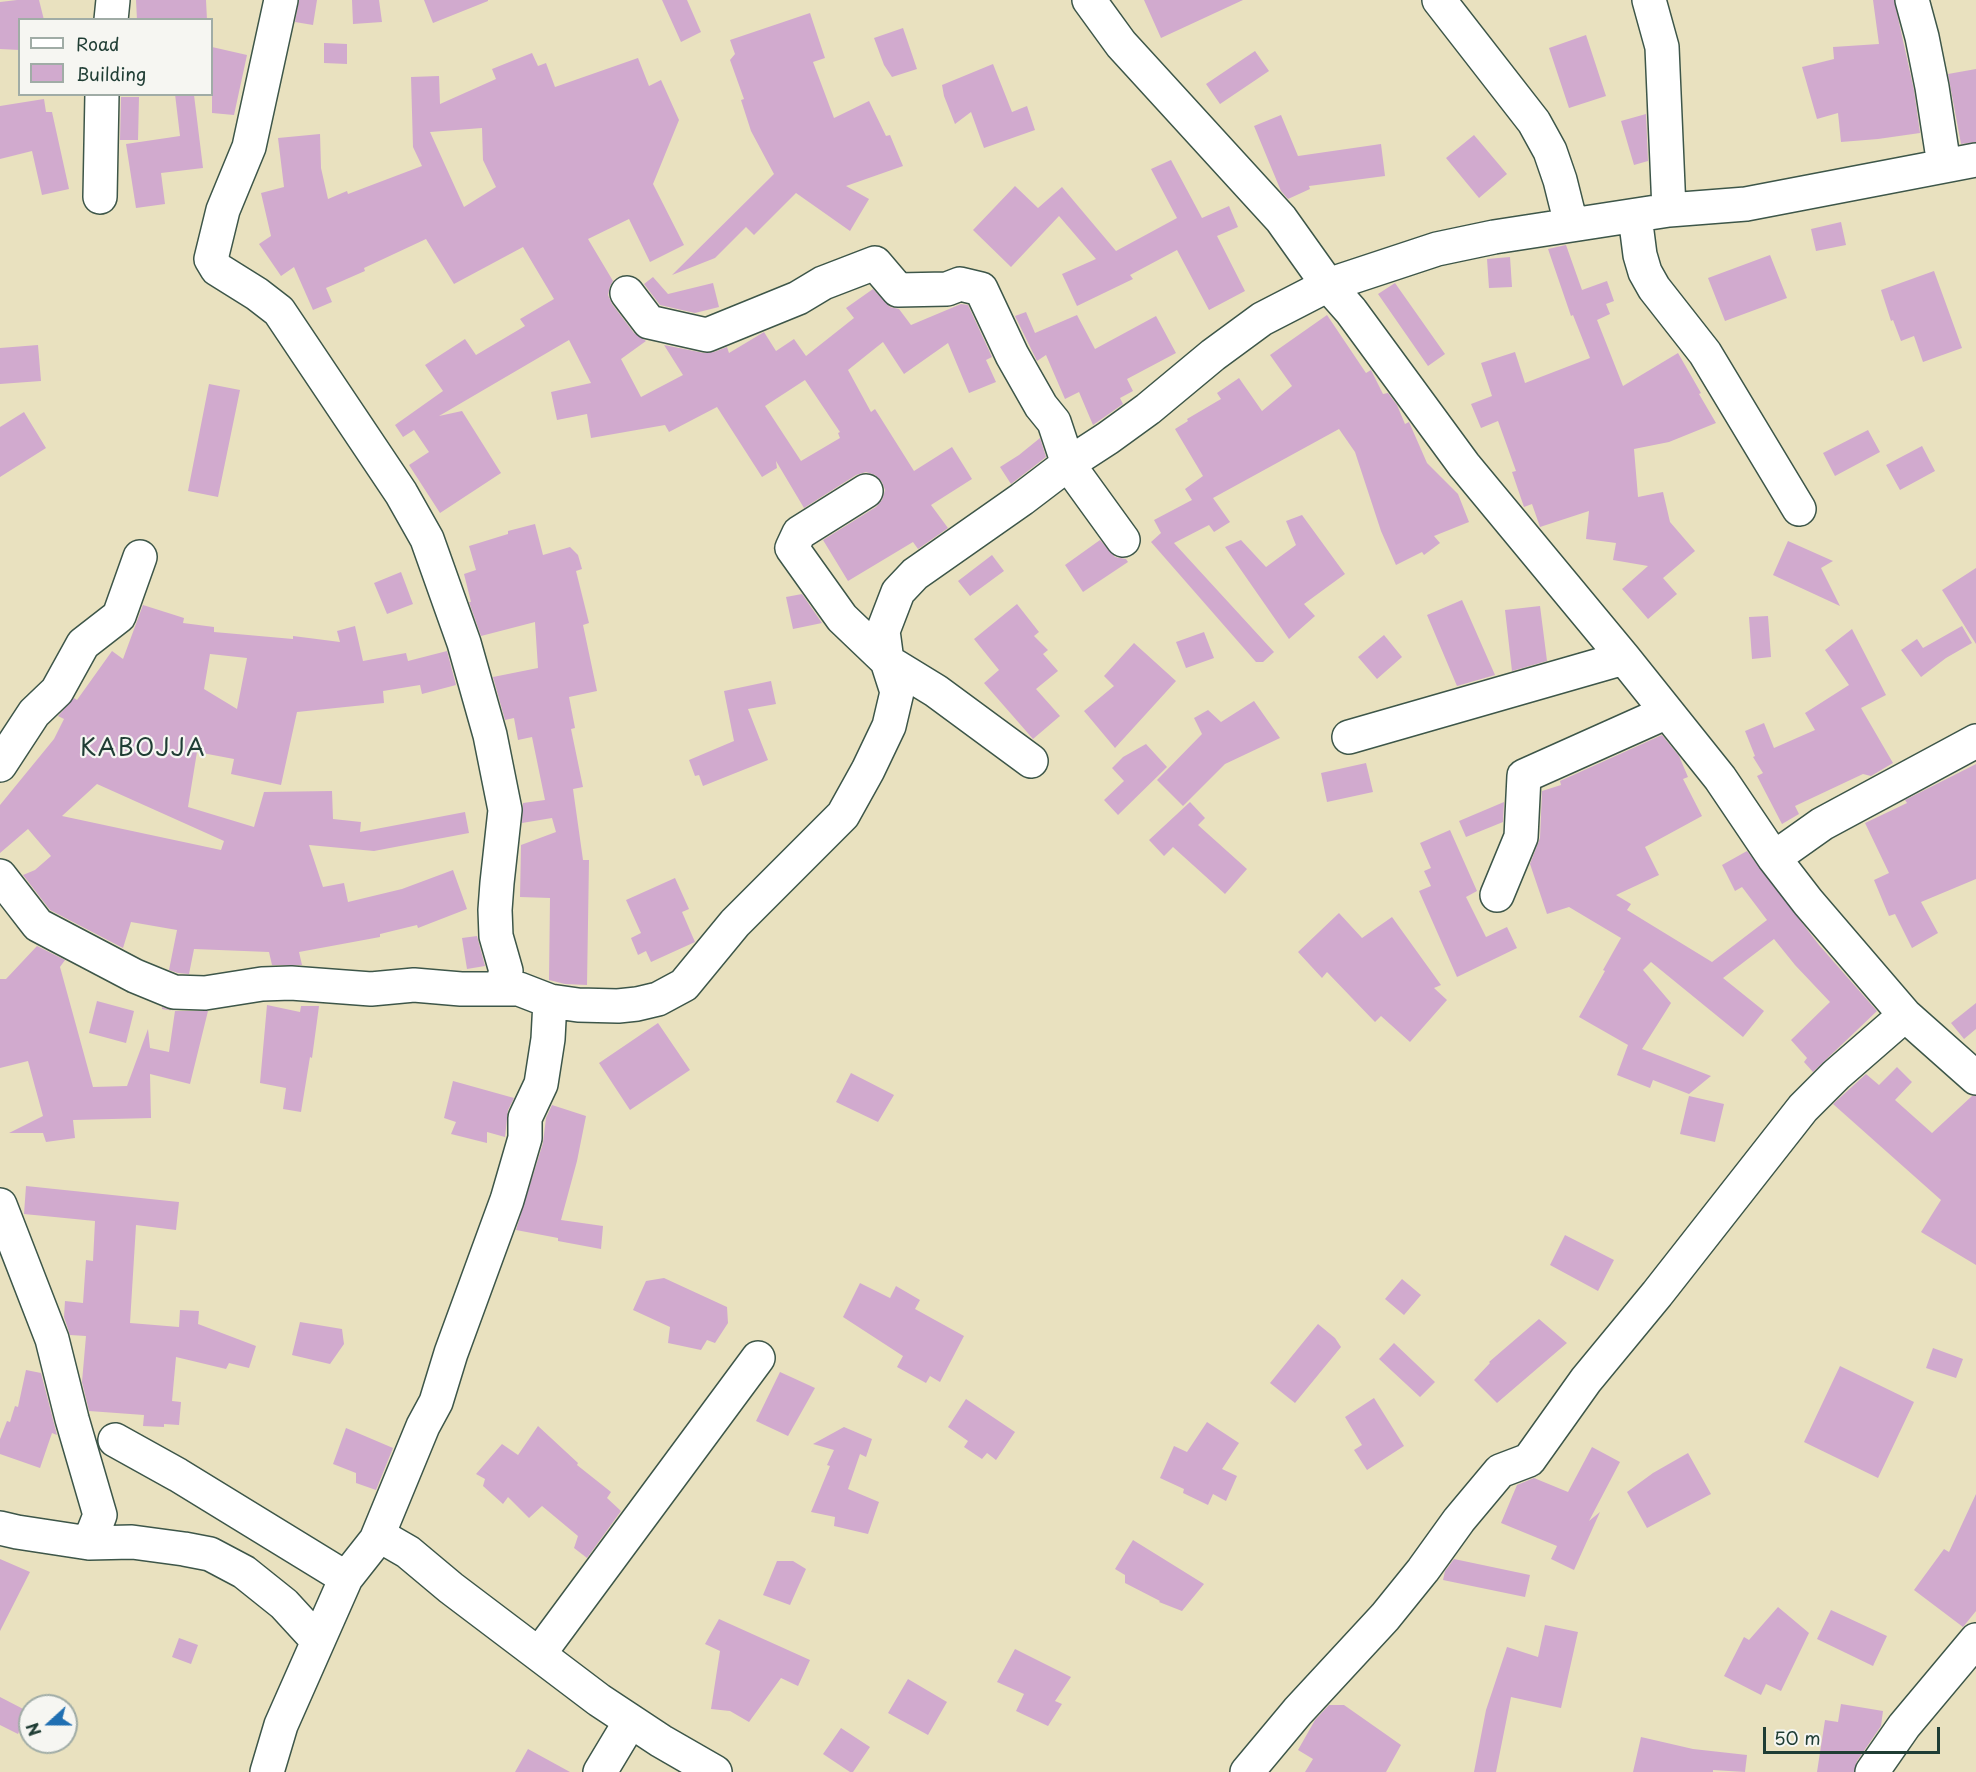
<!DOCTYPE html>
<html>
<head>
<meta charset="utf-8">
<style>
	body { margin:0 }
	#map { position:relative; width:1976px; height:1772px; overflow:hidden; background:#e9e1bf; font-family:"Playpen Sans",sans-serif }
	canvas { display:block }
	.legend { position:absolute; left:18px; top:18px; width:195px; height:78px; box-sizing:border-box; background:#f6f6f2; border:2px solid #a0aca6; margin:0; padding:8px 10px; list-style:none; font-size:18px; color:#1f3d34 }
	.legend li { display:flex; align-items:center; gap:12px; height:30px }
	.legend b { width:30px; border:2px solid #a0aca6 }
	.north { position:absolute; left:18px; top:1694px; width:60px; height:60px; box-sizing:border-box; background:#f6f6f2; border:2px solid #a0aca6; border-radius:50%; rotate:249deg; font-size:16px; font-weight:700; line-height:24px; text-align:center; color:#1f3d34 }
	.north::after { content:''; display:block; margin:auto; width:21px; height:27px; background:#1f6fb2; clip-path:polygon(50% 0,100% 100%,50% 72%,0 100%) }
	.scale { position:absolute; left:1763px; top:1727px; width:177px; height:27px; box-sizing:border-box; border:3px solid #1f3d34; border-top:0; padding-left:8px; font-size:18px; line-height:21px; white-space:nowrap; color:#1f3d34; -webkit-text-stroke:4px #f6f6f2; paint-order:stroke }
</style>
</head>
<body>
<div id="map">
<canvas width="1976" height="1772"></canvas>
<ul class="legend">
<li><b style="height:8px;background:#fff"></b>Road</li>
<li><b style="height:16px;background:#d1aace"></b>Building</li>
</ul>
<div class="north">N</div>
<div class="scale">50 m</div>
</div>
<script>
const ctx = document.querySelector('canvas').getContext('2d');
ctx.lineJoin = 'round';
function fillPath(path, color) { ctx.fillStyle = color; ctx.fill(path, 'evenodd'); }
const shape = rows => new Path2D(rows.map(r => 'M' + r).join(''));
function stroke(path, color, width, dash) { ctx.strokeStyle = color; ctx.lineWidth = width; ctx.lineCap = dash ? 'butt' : 'round'; ctx.setLineDash(dash || []); ctx.stroke(path); }
function drawText(font, color, halo, rows, align = 'center') {
  ctx.font = font + ' "Playpen Sans",sans-serif'; ctx.lineWidth = 4.5; ctx.setLineDash([]); ctx.textBaseline = 'middle'; ctx.strokeStyle = halo; ctx.fillStyle = color; for (const [text, x, y, turn = 0] of rows) {
    ctx.save(); ctx.translate(x, y); ctx.rotate((+turn || 0) * Math.PI / 180); ctx.textAlign = isNaN(turn) ? turn : align; if (halo) ctx.strokeText(text, 0, 0); ctx.fillText(text, 0, 0); ctx.restore();
  }
}
fillPath(shape([
	[17,0,39,0,44,20,20,20,20,50,0,49,0,2],
	[136,0,206,0,207,20,137,20],
	[299,0,317,0,313,25,295,22],
	[352,0,379,0,382,22,353,24],
	[424,0,488,0,488,1,433,23],
	[662,0,687,0,701,32,681,42],
	[1144,0,1243,0,1161,38],
	[1873,0,1894,0,1914,90,1920,133,1878,139,1841,142,1838,113,1817,119,1802,67,1834,59,1833,47,1879,44],
	[810,13,825,58,813,62,834,118,869,101,886,136,890,135,903,166,846,186,869,199,850,231,796,193,754,235,746,227,715,258,672,275,774,174,751,131,741,100,744,99,730,60,735,54,730,40],
	[903,28,917,69,892,77,884,65,874,38],
	[1586,35,1606,96,1569,108,1549,48],
	[324,43,347,44,347,64,324,63],
	[212,47,247,55,234,115,212,113],
	[1255,51,1269,71,1220,104,1206,84],
	[532,53,538,66,546,63,555,87,638,58,649,86,661,80,679,120,653,184,684,245,650,262,629,219,588,239,613,281,610,286,608,295,612,304,634,333,646,341,621,359,641,397,683,375,664,345,704,353,714,352,727,347,729,353,764,332,776,351,794,339,806,356,854,318,846,308,873,289,890,307,899,309,911,325,961,304,968,305,992,357,986,360,996,382,969,393,948,343,904,374,883,342,848,370,871,412,875,409,914,471,952,447,972,479,931,505,948,528,918,549,913,542,848,581,823,540,876,507,882,500,885,490,882,482,875,475,866,472,856,475,804,508,776,461,777,468,762,477,717,407,669,432,665,425,591,438,587,414,557,420,551,392,591,383,569,340,439,416,462,411,501,473,440,513,409,465,429,452,414,430,403,437,395,425,443,391,425,365,465,339,476,355,525,326,520,319,554,299,523,247,454,284,426,239,364,268,365,271,326,288,332,302,313,310,294,267,281,276,259,244,271,236,261,193,284,187,278,138,320,134,321,168,328,199,347,191,348,194,422,166,413,147,411,77,439,76,440,104,496,79,492,69],
	[482,128,483,160,496,187,464,207,430,132],
	[805,380,840,432,838,433,840,438,801,461,765,406],
	[993,64,1012,112,1027,106,1035,130,984,148,971,112,955,124,944,96,942,85],
	[1976,69,1976,142,1961,144,1948,74],
	[175,94,194,95,203,168,161,173,165,204,136,208,126,144,180,136],
	[121,97,139,97,138,140,120,140],
	[44,99,46,112,52,112,69,189,42,195,32,151,0,159,0,106],
	[1646,114,1648,161,1634,165,1621,121],
	[1281,115,1298,156,1381,144,1385,176,1309,186,1310,189,1288,199,1281,191,1254,126],
	[1474,135,1507,174,1479,198,1446,158],
	[1171,160,1202,218,1229,206,1238,227,1217,236,1245,291,1209,310,1177,250,1130,275,1133,279,1077,306,1062,274,1096,259,1059,216,1011,267,973,230,1015,186,1038,208,1062,187,1116,251,1177,218,1151,169],
	[1841,222,1846,245,1816,251,1811,229],
	[1566,245,1582,290,1607,281,1614,301,1606,304,1610,314,1597,320,1623,386,1678,353,1701,393,1699,394,1716,423,1669,442,1634,449,1638,497,1663,492,1670,522,1695,551,1663,578,1677,594,1648,619,1622,589,1648,566,1613,560,1616,543,1586,539,1589,511,1540,527,1532,504,1524,507,1512,472,1516,471,1498,421,1481,428,1471,404,1492,396,1481,363,1515,352,1525,383,1590,358,1573,315,1571,316,1548,249],
	[1770,255,1787,298,1725,321,1708,278],
	[1510,257,1512,287,1489,288,1487,259],
	[1934,271,1962,348,1923,362,1914,336,1901,341,1893,320,1891,321,1881,290],
	[653,277,668,294,713,283,719,307,695,313,660,305,644,284],
	[1395,283,1445,354,1428,366,1378,294],
	[1026,312,1035,333,1077,315,1095,349,1156,316,1176,353,1127,379,1133,391,1120,398,1123,404,1093,425,1079,392,1065,399,1046,355,1037,361,1015,316],
	[1327,315,1366,373,1371,370,1383,394,1388,393,1397,405,1405,424,1409,422,1427,463,1458,494,1469,522,1434,536,1440,543,1424,555,1422,552,1396,565,1381,531,1355,452,1339,429,1213,498,1230,522,1214,532,1209,525,1174,543,1274,652,1263,662,1256,662,1151,542,1161,533,1154,520,1192,500,1185,489,1203,476,1175,429,1188,421,1187,419,1221,399,1217,393,1239,378,1262,411,1292,386,1270,355],
	[38,345,41,381,0,384,0,348],
	[209,384,240,390,218,497,188,491],
	[24,412,46,448,0,477,0,427],
	[1868,430,1880,452,1835,476,1823,453],
	[1040,438,1046,457,1011,484,1000,467,1019,455],
	[1922,446,1935,471,1900,490,1886,465],
	[1302,515,1345,574,1304,604,1315,616,1289,639,1225,547,1241,540,1266,567,1296,545,1286,521],
	[535,524,543,555,570,547,578,555,582,569,576,571,589,623,583,625,597,691,569,697,575,728,571,729,583,787,573,789,583,860,589,860,587,985,565,984,549,980,550,898,520,897,521,845,556,832,552,818,522,823,523,803,545,800,532,737,518,740,514,718,505,720,493,677,538,668,535,622,481,636,469,602,471,602,464,574,476,570,469,546,508,534,508,531],
	[1100,540,1115,557,1126,559,1128,562,1083,592,1065,565],
	[1788,541,1833,561,1821,568,1840,606,1773,575],
	[992,555,1004,571,970,596,958,581],
	[1976,568,1976,644,1942,590],
	[401,572,413,604,387,614,374,583],
	[802,594,822,623,793,629,786,597],
	[1462,600,1495,675,1457,686,1427,615],
	[1017,604,1039,632,1034,636,1048,650,1043,654,1058,671,1036,689,1060,716,1033,739,984,683,999,670,974,639],
	[143,605,184,618,183,623,214,627,214,632,293,639,293,636,340,642,337,631,355,626,363,661,406,653,408,661,447,651,456,685,422,694,420,685,383,691,384,703,297,712,281,785,231,774,234,759,197,752,188,807,254,827,264,792,332,791,333,819,361,822,360,832,465,812,469,833,374,851,309,845,323,887,344,883,348,902,402,889,453,870,467,909,418,928,417,925,380,934,380,937,299,952,302,965,272,965,269,952,194,949,189,974,178,973,169,970,177,930,131,922,123,948,50,910,23,875,35,870,51,856,28,829,0,853,0,805,54,739,64,719,58,716,74,698,77,700,112,651,123,659],
	[210,654,247,658,237,709,204,689],
	[97,784,224,841,221,850,62,816],
	[1540,606,1547,661,1512,671,1505,610],
	[1768,616,1771,657,1752,659,1749,617],
	[1962,626,1972,643,1946,658,1921,677,1901,650,1917,639,1923,648],
	[1852,629,1886,695,1861,708,1893,763,1871,776,1863,774,1795,806,1799,814,1782,824,1757,776,1763,773,1753,757,1755,756,1745,731,1764,723,1774,748,1815,730,1805,713,1849,685,1825,650],
	[1204,632,1214,658,1186,668,1176,642],
	[1384,635,1402,657,1377,679,1358,657],
	[1134,643,1176,681,1115,748,1084,711,1114,686,1104,676],
	[771,681,776,704,748,709,768,760,703,786,699,775,695,776,689,760,734,741,724,691],
	[1254,701,1280,738,1225,764,1183,806,1157,780,1202,734,1194,718,1208,710,1221,722],
	[1662,735,1679,756,1688,777,1683,779,1702,816,1645,847,1659,875,1616,895,1631,904,1627,910,1712,962,1767,920,1742,887,1735,891,1722,865,1747,851,1819,945,1877,1011,1813,1072,1804,1062,1807,1058,1791,1040,1830,1002,1795,965,1774,939,1723,978,1764,1011,1743,1037,1651,962,1643,970,1671,1003,1642,1049,1711,1076,1689,1094,1653,1080,1650,1088,1617,1075,1628,1045,1579,1017,1605,971,1603,970,1621,938,1569,907,1547,914,1530,864,1540,838,1542,791,1561,785,1560,781],
	[1146,744,1167,767,1118,815,1104,800,1124,781,1112,768,1123,757],
	[1366,763,1373,792,1327,802,1321,773],
	[1976,764,1976,879,1921,902,1938,933,1912,948,1895,914,1889,916,1874,880,1889,873,1865,823,1907,803,1905,800],
	[1190,802,1205,818,1198,825,1247,869,1225,894,1173,847,1164,856,1149,840],
	[1504,802,1503,822,1466,837,1459,821],
	[1450,830,1477,891,1466,897,1486,937,1507,927,1517,948,1457,977,1419,891,1431,886,1424,871,1431,868,1420,843],
	[675,878,689,909,682,912,695,942,651,962,646,951,638,955,631,938,641,933,626,900],
	[1339,913,1362,938,1392,917,1441,985,1434,988,1447,1000,1410,1042,1381,1016,1375,1022,1327,972,1322,978,1298,952],
	[477,936,485,966,467,969,462,938],
	[37,946,65,960,60,967,93,1087,127,1086,148,1029,150,1048,169,1052,175,1011,162,1009,162,1007,173,1011,208,1011,190,1084,150,1074,151,1118,73,1120,75,1138,46,1142,43,1133,9,1133,43,1116,28,1061,0,1068,0,979,6,979],
	[97,1001,134,1011,126,1043,89,1033],
	[1976,1003,1976,1029,1964,1039,1951,1023],
	[267,1005,300,1012,301,1006,319,1006,312,1058,310,1057,301,1112,283,1109,286,1088,260,1083],
	[658,1023,690,1070,630,1110,599,1063],
	[1897,1067,1912,1082,1895,1100,1932,1133,1972,1096,1976,1096,1976,1265,1921,1232,1941,1200,1833,1104,1866,1074,1879,1085],
	[851,1073,894,1095,878,1122,836,1102],
	[453,1081,514,1098,508,1110,505,1137,487,1132,487,1143,451,1134,456,1122,444,1118],
	[1689,1096,1724,1104,1715,1142,1680,1134],
	[552,1105,586,1116,577,1161,561,1220,603,1226,601,1249,558,1241,558,1238,516,1230,543,1143,546,1118],
	[26,1186,179,1202,176,1230,136,1225,130,1323,179,1327,180,1310,199,1311,198,1324,256,1346,249,1368,229,1363,226,1369,176,1357,172,1401,181,1402,179,1425,164,1424,164,1427,143,1426,144,1415,89,1411,82,1382,86,1336,70,1335,64,1317,65,1301,83,1303,86,1260,93,1261,95,1221,24,1214],
	[1565,1235,1614,1260,1598,1291,1550,1265],
	[664,1278,727,1307,728,1323,715,1343,707,1340,701,1350,668,1343,670,1327,633,1310,646,1281],
	[1402,1279,1421,1295,1404,1315,1385,1299],
	[860,1283,890,1298,896,1286,920,1300,915,1309,964,1336,940,1382,930,1376,926,1383,897,1367,903,1356,843,1317],
	[1539,1319,1567,1343,1497,1403,1474,1380,1490,1363,1489,1362],
	[300,1322,342,1329,344,1344,330,1364,292,1355],
	[1318,1324,1335,1338,1341,1347,1295,1403,1270,1383],
	[1394,1343,1435,1382,1420,1397,1379,1359],
	[1933,1348,1963,1359,1956,1378,1926,1368],
	[1840,1366,1914,1402,1878,1478,1804,1442],
	[26,1370,41,1373,57,1435,52,1433,40,1468,0,1454,0,1439,7,1421,10,1422,15,1406,18,1407],
	[780,1372,815,1388,788,1436,756,1421],
	[1374,1398,1404,1446,1367,1470,1354,1450,1362,1445,1345,1417],
	[966,1399,1015,1432,996,1460,987,1453,982,1459,964,1447,968,1441,948,1427],
	[1207,1422,1239,1443,1222,1469,1237,1476,1226,1501,1213,1494,1208,1505,1183,1493,1184,1489,1160,1478,1174,1446,1187,1452],
	[538,1426,578,1463,577,1465,611,1492,607,1498,621,1511,587,1558,574,1548,578,1536,542,1506,529,1518,508,1497,503,1504,483,1486,485,1479,476,1474,502,1444,518,1455],
	[844,1427,872,1439,866,1457,860,1454,848,1489,879,1502,868,1534,834,1526,835,1517,811,1512,830,1466,827,1465,834,1450,813,1444],
	[346,1428,393,1448,376,1490,356,1483,356,1473,333,1464],
	[1592,1447,1620,1462,1589,1521,1600,1512,1574,1570,1551,1559,1557,1546,1501,1523,1517,1485,1534,1478,1568,1492],
	[1688,1453,1711,1494,1647,1528,1627,1492,1653,1473],
	[1976,1494,1976,1611,1963,1627,1914,1590,1944,1549,1949,1552],
	[1133,1540,1204,1584,1182,1611,1159,1602,1160,1601,1125,1583,1125,1575,1115,1569],
	[0,1559,30,1572,0,1631],
	[1454,1559,1530,1575,1525,1597,1443,1580,1445,1571],
	[777,1561,793,1561,806,1569,790,1605,763,1595],
	[1778,1607,1809,1633,1781,1691,1766,1684,1761,1695,1724,1676,1744,1637,1749,1640],
	[1831,1610,1887,1636,1873,1666,1817,1639],
	[719,1619,810,1660,798,1686,781,1678,749,1722,730,1711,711,1709,720,1651,705,1644],
	[1545,1625,1578,1632,1561,1708,1511,1697,1496,1772,1474,1772,1486,1710,1507,1647,1538,1657],
	[179,1638,198,1645,191,1664,172,1657],
	[1015,1649,1071,1677,1055,1701,1062,1704,1048,1726,1016,1711,1024,1694,997,1682],
	[908,1679,947,1702,928,1735,888,1713],
	[0,1697,29,1712,18,1734,0,1725],
	[1841,1704,1883,1711,1881,1726,1857,1761,1854,1772,1817,1772,1825,1720,1838,1722],
	[1329,1705,1344,1705,1401,1745,1386,1772,1305,1772,1313,1759,1298,1750,1315,1720],
	[841,1728,870,1747,853,1772,850,1772,823,1754],
	[1641,1737,1693,1749,1747,1755,1745,1772,1713,1770,1713,1772,1633,1772],
	[528,1749,570,1772,515,1772]
]), '#d1aace');
const minor = shape([
	[281,0,249,147,223,210,211,259,217,269,257,294,279,311,401,493,427,539,464,643,490,735,505,810,497,883,495,910,496,936,506,971,501,988],
	[1089,0,1121,44,1281,219,1328,285,1351,311,1464,465,1624,658,1720,778,1774,858,1808,902,1905,1015,1976,1078],
	[1439,0,1534,122,1550,151,1560,180,1571,224],
	[1649,0,1662,47,1669,210],
	[1912,0,1922,37,1932,87,1944,165],
	[111,20,113,0],
	[100,197,102,94],
	[1635,216,1640,255,1645,272,1654,288,1705,353,1799,509],
	[627,293,649,322,707,335,798,298,823,283,875,263,898,290,947,289,960,284,981,289,1012,355,1041,406,1054,422,1068,464,1123,540],
	[866,491,799,533,792,548,842,618,887,661,936,691,1031,761],
	[1349,737,1624,658],
	[0,765,34,713,57,691,83,644,119,616,140,557],
	[1774,858,1822,824,1976,741],
	[0,876,38,925,135,976,174,992,205,993,262,984,291,983,371,989,414,985,461,989,519,989,550,1001],
	[1497,895,1521,837,1524,776,1667,712],
	[0,1205,52,1339,72,1419,100,1515,89,1543],
	[115,1440,178,1475,346,1578],
	[0,1528,17,1532,89,1543,132,1542,184,1549,210,1554,244,1572,284,1604,318,1641],
	[376,1540,382,1537,408,1552,451,1588,599,1700,661,1741,715,1772],
	[539,1654,758,1358],
	[267,1772,281,1725,346,1578,376,1540,423,1426,436,1402,451,1353,507,1200,525,1138,525,1118,541,1084,548,1039,550,1001,578,1005,618,1006,637,1004,658,999,684,985,735,923,843,815,868,770,889,726,897,692,887,661,883,631,898,592,915,574,1022,499,1068,464,1108,438,1148,409,1213,355,1262,319,1328,285,1437,249,1494,237,1669,210,1746,204,1976,160],
	[600,1772,630,1722],
	[1247,1772,1298,1711,1385,1617,1423,1570,1459,1520,1500,1471,1529,1460,1586,1380,1657,1294,1803,1108,1836,1075,1905,1015],
	[1872,1772,1904,1726,1976,1640]
]);
stroke(minor, '#3d5649', 36);
stroke(minor, '#fff', 33);
ctx.letterSpacing = '1.5px';
drawText('24px', '#1f3d34', '#f6f6f2', [
	["KABOJJA",143,749]
]);
ctx.letterSpacing = '0px';
</script>
</body>
</html>
